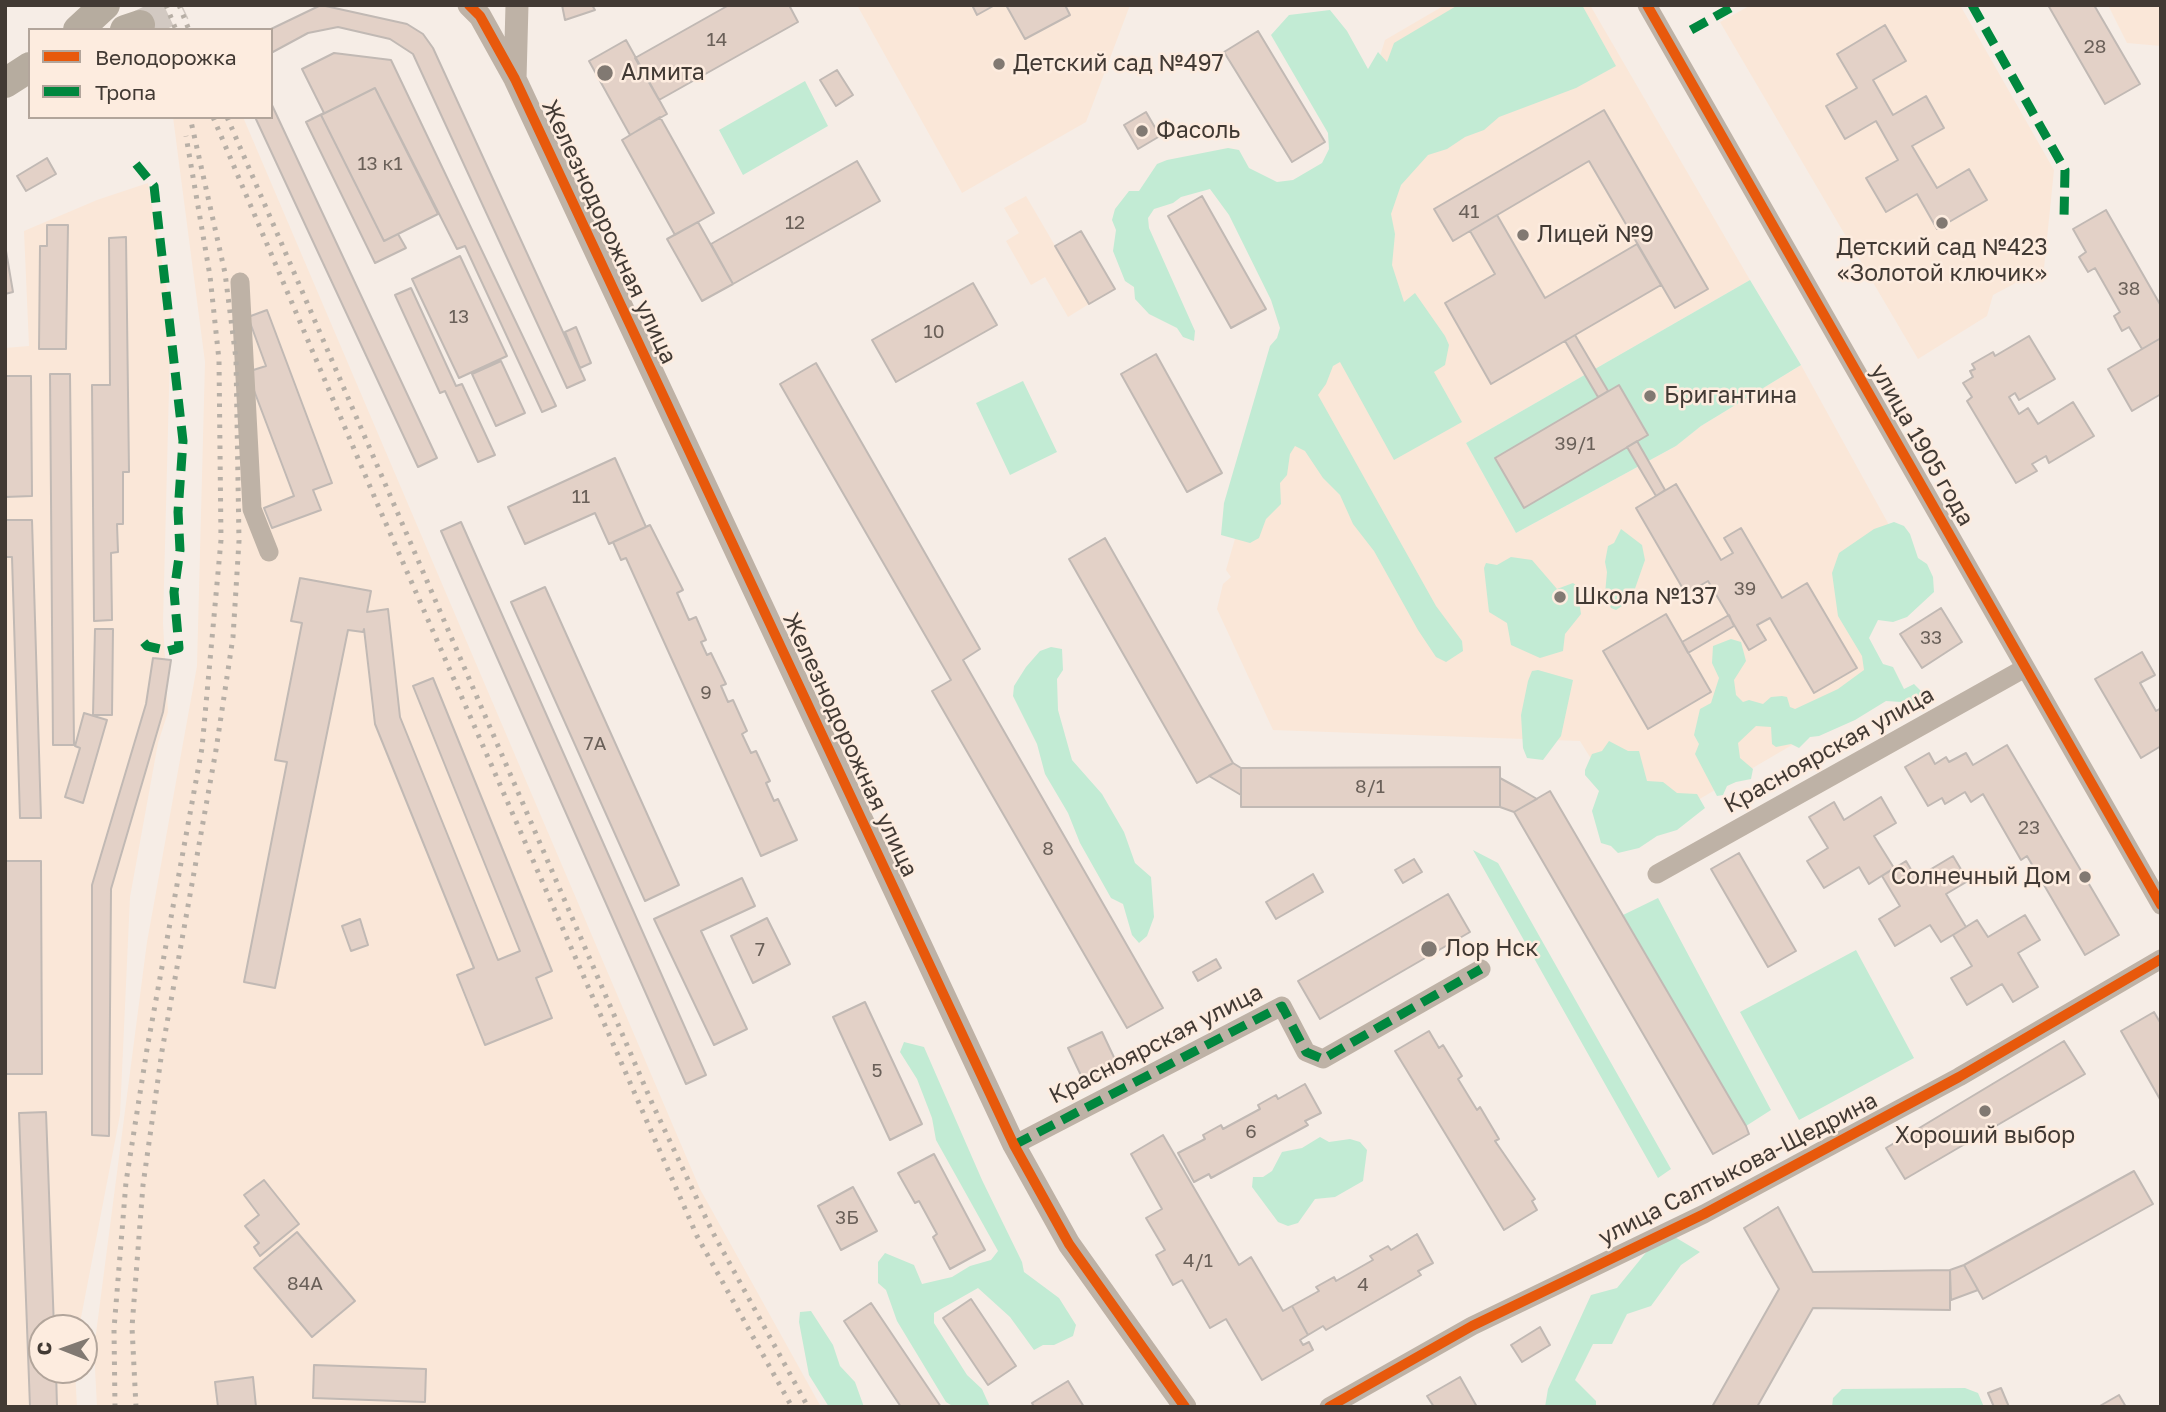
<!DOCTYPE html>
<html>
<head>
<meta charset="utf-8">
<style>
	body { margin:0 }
	#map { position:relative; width:2166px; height:1412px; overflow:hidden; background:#f6ede6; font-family:"Golos Text",sans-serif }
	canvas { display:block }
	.frame { position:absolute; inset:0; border:7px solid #423a34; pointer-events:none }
	.legend { position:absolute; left:28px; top:28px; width:245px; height:91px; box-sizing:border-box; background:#fdecdf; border:2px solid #b2a59b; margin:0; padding:9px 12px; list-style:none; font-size:21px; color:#423a34 }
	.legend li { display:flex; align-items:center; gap:14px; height:35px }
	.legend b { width:35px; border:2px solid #b2a59b }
	.north { position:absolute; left:28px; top:1314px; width:70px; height:70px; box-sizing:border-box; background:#fdecdf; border:2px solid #b2a59b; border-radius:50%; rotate:271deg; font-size:19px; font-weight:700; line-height:28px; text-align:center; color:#423a34 }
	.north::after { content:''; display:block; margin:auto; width:24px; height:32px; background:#817972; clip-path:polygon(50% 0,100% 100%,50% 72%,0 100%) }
</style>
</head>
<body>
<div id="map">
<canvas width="2166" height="1412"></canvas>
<div class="frame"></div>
<ul class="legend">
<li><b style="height:9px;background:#e8590c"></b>Велодорожка</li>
<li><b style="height:9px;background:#00873e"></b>Тропа</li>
</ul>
<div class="north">С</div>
</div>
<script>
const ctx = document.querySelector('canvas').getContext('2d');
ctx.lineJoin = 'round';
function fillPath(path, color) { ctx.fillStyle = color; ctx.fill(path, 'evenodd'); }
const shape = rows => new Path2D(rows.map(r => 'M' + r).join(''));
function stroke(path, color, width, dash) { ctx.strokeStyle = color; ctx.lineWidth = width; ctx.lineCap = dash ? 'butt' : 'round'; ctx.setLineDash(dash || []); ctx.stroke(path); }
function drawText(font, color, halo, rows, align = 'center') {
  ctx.font = font + ' "Golos Text",sans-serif'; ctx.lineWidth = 5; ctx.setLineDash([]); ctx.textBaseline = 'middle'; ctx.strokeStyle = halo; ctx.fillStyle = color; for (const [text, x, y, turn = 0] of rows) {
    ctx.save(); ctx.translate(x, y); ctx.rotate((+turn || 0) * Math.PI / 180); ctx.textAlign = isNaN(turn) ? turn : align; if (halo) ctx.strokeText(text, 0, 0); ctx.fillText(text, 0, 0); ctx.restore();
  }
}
fillPath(shape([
	[857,5,1130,5,1086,122,962,193],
	[1445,5,1590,5,1750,280,1466,443,1516,533,1676,446,1701,426,1801,365,1922,585,1856,621,1893,686,1638,835,1580,741,1273,730,1217,609,1223,584,1231,577,1226,570,1285,365,1385,40],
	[1751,5,1960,5,2054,170,2044,268,1993,295,1987,316,1918,359,1720,22],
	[2108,5,2161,5,2161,46,2127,43],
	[173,117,243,117,700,1189,821,1407,97,1407,94,1349,147,942,197,666,205,362],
	[148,183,171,312,163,623,168,712,158,743,130,897,120,1115,79,1328,42,1328,42,1370,75,1370,77,1407,5,1407,5,348,29,346,24,231,97,200],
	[1026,196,1089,304,1068,317,1045,277,1031,285,1006,241,1019,233,1004,208]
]), '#fae7d8');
fillPath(shape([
	[1458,5,1582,5,1616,66,1576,88,1499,117,1484,130,1465,137,1447,149,1428,155,1401,185,1391,214,1395,234,1392,265,1404,302,1415,293,1445,336,1449,345,1445,365,1434,372,1462,422,1394,460,1340,362,1333,366,1326,384,1318,395,1436,606,1462,641,1463,651,1446,662,1436,657,1418,630,1374,551,1353,524,1340,495,1323,478,1305,451,1295,446,1290,454,1287,475,1280,483,1281,504,1266,519,1259,538,1250,543,1221,535,1224,503,1236,462,1270,346,1277,338,1280,328,1271,300,1229,215,1210,189,1181,197,1173,203,1154,209,1148,218,1149,228,1195,331,1194,341,1183,337,1177,328,1149,314,1135,299,1134,287,1125,281,1113,251,1116,230,1112,220,1115,209,1129,191,1139,191,1157,164,1167,160,1228,148,1239,150,1249,168,1277,182,1293,180,1322,163,1329,149,1328,133,1271,35,1289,15,1330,10,1347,31,1368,69,1378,52,1387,62,1394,43],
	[805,81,828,126,743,175,719,130],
	[1750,280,1801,365,1701,426,1676,446,1516,533,1466,443],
	[1023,381,1057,452,1010,475,976,403],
	[1894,522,1904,526,1910,534,1918,558,1927,564,1933,577,1934,592,1907,617,1893,622,1878,620,1869,638,1883,664,1893,667,1904,689,1914,684,1924,694,1910,711,1905,712,1901,702,1886,701,1855,720,1819,736,1810,737,1799,748,1791,744,1776,747,1772,744,1771,727,1756,726,1738,743,1740,758,1753,769,1751,779,1736,782,1727,786,1723,795,1717,796,1695,754,1699,744,1694,735,1700,709,1711,703,1719,678,1712,663,1713,646,1731,639,1741,642,1746,661,1734,680,1736,695,1743,702,1749,700,1763,704,1771,697,1782,696,1787,697,1790,707,1795,709,1838,689,1864,670,1862,656,1838,616,1832,573,1839,553,1874,529],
	[1621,529,1642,545,1645,560,1631,600,1616,610,1611,608,1605,594,1607,572,1605,562,1608,546,1614,543],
	[1511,557,1532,560,1557,589,1573,583,1577,586,1581,614,1565,634,1563,651,1540,658,1511,645,1507,623,1489,612,1484,568,1486,563,1497,565],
	[1051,647,1062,649,1063,670,1057,679,1058,710,1072,760,1102,794,1124,832,1135,863,1151,877,1154,917,1147,936,1139,943,1132,935,1123,904,1111,898,1080,843,1068,813,1045,774,1037,744,1013,696,1014,686,1026,667,1040,651],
	[1538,670,1573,680,1561,736,1543,760,1527,758,1523,748,1521,715,1528,681,1532,671],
	[1609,741,1628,751,1639,751,1647,781,1663,782,1677,793,1697,794,1705,808,1677,830,1657,836,1639,848,1618,853,1611,846,1601,843,1592,811,1599,791,1585,775,1585,770,1592,754,1602,751],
	[1473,850,1498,863,1671,1169,1658,1178],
	[1658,898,1771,1110,1746,1126,1623,915],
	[1856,950,1914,1058,1799,1120,1740,1012],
	[904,1042,924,1047,982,1180,1022,1262,1024,1272,1059,1298,1076,1325,1073,1336,1054,1345,1043,1345,1034,1350,1010,1317,978,1288,934,1313,934,1323,967,1375,982,1389,990,1407,954,1407,946,1402,897,1321,886,1290,878,1283,878,1262,885,1253,914,1265,922,1284,952,1277,970,1266,991,1260,998,1251,936,1140,932,1118,917,1079,900,1052],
	[1320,1137,1329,1142,1350,1139,1360,1142,1367,1150,1363,1181,1335,1197,1315,1199,1298,1223,1288,1226,1278,1222,1252,1187,1253,1177,1263,1177,1272,1171,1282,1152,1302,1148],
	[1673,1236,1700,1252,1681,1265,1651,1306,1627,1314,1612,1344,1593,1344,1575,1380,1596,1401,1596,1407,1545,1407,1548,1389,1591,1295,1617,1288,1657,1239],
	[811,1311,833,1345,840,1366,855,1382,864,1407,829,1407,809,1375,799,1322,800,1312],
	[1965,1388,1978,1393,1984,1407,1832,1407,1833,1398,1842,1389]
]), '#c2ebd4');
const building = shape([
	[321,5,407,24,423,34,433,48,585,380,567,388,413,54,390,39,338,27,308,33,271,53,269,30,321,5],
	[562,5,592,5,595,10,565,20,562,5],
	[729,5,789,5,798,22,659,100,635,58,729,5],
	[972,5,995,5,977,15,972,5],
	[1006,5,1065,5,1070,15,1025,39,1006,5],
	[2048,5,2094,5,2140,84,2105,104,2048,5],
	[1885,25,1906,61,1873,80,1893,115,1926,96,1944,128,1912,146,1937,188,1969,169,1987,200,1937,229,1917,194,1886,212,1866,178,1898,160,1876,121,1845,139,1826,106,1857,88,1837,54,1885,25],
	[1258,31,1325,142,1292,162,1224,52,1258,31],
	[626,40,667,114,630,135,589,61,626,40],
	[334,53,391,60,556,406,542,412,465,246,457,249,375,88,321,115,384,241,398,234,406,248,375,263,306,122,324,113,302,69,334,53],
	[837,70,853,95,836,106,820,80,837,70],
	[375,88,438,214,384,241,321,115,375,88],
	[271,103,437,458,418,467,255,117,271,117,271,103],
	[1604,110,1708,289,1675,308,1589,161,1453,241,1434,209,1604,110],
	[1146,112,1160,136,1138,149,1124,125,1146,112],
	[660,117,714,213,675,235,622,140,660,117],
	[47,158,56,174,26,191,17,176,47,158],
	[857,161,880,201,733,284,711,244,857,161],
	[1202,196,1266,309,1231,328,1168,216,1202,196],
	[2106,210,2161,306,2161,338,2142,349,2129,327,2122,331,2114,316,2120,312,2095,268,2088,272,2079,257,2086,252,2073,229,2106,210],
	[1497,215,1545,298,1637,244,1661,285,1491,384,1445,303,1495,274,1470,231,1497,215],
	[698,222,733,284,702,301,667,239,698,222],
	[47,225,68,225,66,349,39,349,40,246,47,246,47,225],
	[1081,231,1115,289,1089,304,1055,246,1081,231],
	[126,237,129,472,123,472,123,524,117,524,118,552,111,553,112,620,94,621,92,385,110,385,109,238,126,237],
	[5,245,13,292,5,294,5,245],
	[460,256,507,356,459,378,412,279,460,256],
	[973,283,997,325,896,382,872,340,973,283],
	[411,288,456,386,462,384,495,455,478,462,445,391,440,393,395,295,411,288],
	[267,310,332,483,313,490,321,510,272,528,264,508,294,496,247,372,266,366,248,317,267,310],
	[576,327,591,363,580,368,565,332,576,327],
	[1575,335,1608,391,1598,397,1565,341,1575,335],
	[2029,336,2055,379,2019,400,2015,393,2009,397,2019,414,2028,408,2038,424,2073,402,2094,436,2049,463,2046,456,2032,464,2037,471,2016,483,1967,401,1972,397,1963,383,1973,377,1970,371,1975,369,1972,364,1993,352,1995,356,2029,336],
	[2161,338,2161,394,2132,411,2108,369,2161,338],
	[1156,354,1222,473,1187,492,1121,374,1156,354],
	[501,361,525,413,496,426,472,374,501,361],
	[816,363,980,649,963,660,1163,1008,1127,1028,932,691,951,680,780,384,816,363],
	[50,374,70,374,74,745,53,745,50,374],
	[5,376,31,376,32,496,5,497,5,376],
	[1619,385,1648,435,1524,508,1495,458,1619,385],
	[1637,441,1665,490,1656,496,1627,447,1637,441],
	[615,458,646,527,609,544,595,513,525,544,508,507,615,458],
	[1676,484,1721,560,1733,553,1724,538,1741,528,1782,598,1807,583,1857,668,1814,693,1770,618,1757,625,1766,640,1749,650,1708,581,1686,594,1636,508,1676,484],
	[5,520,32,520,41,818,20,818,12,557,5,557,5,520],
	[461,522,706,1075,686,1084,441,531,461,522],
	[650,525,683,590,677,593,689,620,696,617,706,640,701,642,707,655,711,653,726,684,721,686,728,702,733,700,747,731,742,734,751,753,756,751,770,781,766,783,774,801,778,799,797,840,761,856,626,558,621,560,613,542,650,525],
	[1105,538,1233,763,1197,783,1069,559,1105,538],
	[300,578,371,591,367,612,388,609,400,717,498,960,520,951,413,686,433,678,552,971,536,978,552,1018,485,1045,457,975,474,968,375,724,364,629,363,632,348,630,275,988,244,982,287,762,275,760,302,623,291,621,300,578],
	[545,587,679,885,645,901,511,602,545,587],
	[1941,608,1962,642,1922,668,1900,634,1941,608],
	[1666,614,1711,692,1648,729,1603,651,1666,614],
	[1729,615,1734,626,1688,653,1682,642,1729,615],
	[95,629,113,629,112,715,93,715,95,629],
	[2142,652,2155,675,2140,683,2156,711,2161,708,2161,746,2141,758,2095,679,2142,652],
	[153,658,171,660,163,712,111,889,109,1136,92,1135,92,885,146,704,153,658],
	[84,713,107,720,83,803,65,797,80,748,75,746,84,713],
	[2007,745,2119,935,2085,955,2027,856,2021,860,1983,794,1971,802,1965,792,1945,804,1942,798,1928,806,1905,767,1929,753,1935,764,1946,757,1949,762,1966,753,1973,765,2007,745],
	[1233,763,1241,768,1241,795,1209,776,1233,763],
	[1500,767,1500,807,1241,807,1241,768,1500,767],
	[1500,778,1520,789,1537,799,1514,812,1500,807,1500,778],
	[1550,791,1746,1126,1749,1134,1713,1154,1514,812,1550,791],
	[1881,797,1896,823,1874,836,1894,868,1869,884,1859,867,1824,888,1807,861,1828,848,1809,817,1834,802,1844,820,1881,797],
	[1739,853,1796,951,1768,967,1711,869,1739,853],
	[1953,856,1968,881,1946,894,1966,927,1941,942,1930,925,1895,946,1879,919,1900,906,1882,876,1906,861,1916,878,1953,856],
	[1414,859,1422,872,1403,883,1395,870,1414,859],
	[5,861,41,861,42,1074,5,1074,5,861],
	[1313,874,1323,892,1276,919,1266,902,1313,874],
	[742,878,755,906,701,931,747,1029,714,1045,654,919,742,878],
	[1448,894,1470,932,1320,1019,1298,981,1448,894],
	[2025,915,2040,940,2018,953,2038,987,2013,1002,2002,984,1967,1005,1951,978,1972,966,1953,935,1977,920,1988,937,2025,915],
	[767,918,790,964,753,983,731,936,767,918],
	[360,919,368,945,351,951,342,926,360,919],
	[1216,959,1221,968,1198,981,1193,972,1216,959],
	[865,1002,922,1124,890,1140,833,1017,865,1002],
	[2154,1012,2161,1024,2161,1101,2121,1031,2154,1012],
	[1429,1031,1439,1048,1443,1045,1462,1076,1458,1079,1477,1110,1480,1107,1499,1139,1495,1141,1535,1199,1532,1201,1537,1210,1504,1230,1395,1051,1429,1031],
	[1102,1032,1120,1070,1086,1086,1068,1048,1102,1032],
	[2064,1041,2085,1074,1905,1179,1886,1148,2064,1041],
	[1305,1084,1321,1113,1305,1121,1308,1125,1211,1178,1209,1174,1194,1182,1178,1153,1205,1139,1203,1135,1221,1125,1223,1129,1260,1109,1258,1105,1276,1095,1278,1099,1305,1084],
	[46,1112,54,1328,42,1328,42,1370,56,1370,57,1407,30,1407,19,1113,46,1112],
	[1163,1135,1239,1265,1251,1257,1283,1311,1292,1306,1308,1335,1300,1340,1303,1345,1309,1342,1313,1350,1262,1380,1226,1319,1210,1328,1182,1280,1173,1285,1156,1255,1165,1250,1146,1218,1162,1209,1131,1154,1163,1135],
	[934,1154,985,1250,950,1269,933,1237,937,1234,919,1201,915,1203,898,1173,934,1154],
	[2134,1171,2153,1204,1983,1299,1964,1265,2134,1171],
	[264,1180,299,1224,260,1256,254,1247,259,1243,245,1226,259,1215,244,1195,264,1180],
	[853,1187,877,1231,841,1250,818,1206,853,1187],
	[1778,1207,1813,1272,1950,1270,1950,1310,1813,1308,1757,1407,1712,1407,1779,1289,1744,1228,1778,1207],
	[297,1232,355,1301,312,1337,254,1268,297,1232],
	[1417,1234,1433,1263,1418,1271,1421,1275,1326,1330,1323,1326,1308,1335,1292,1306,1319,1291,1316,1287,1334,1277,1336,1281,1373,1260,1370,1256,1388,1246,1391,1250,1417,1234],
	[1964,1265,1978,1290,1951,1300,1950,1270,1964,1265],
	[971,1299,1016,1366,988,1385,943,1318,971,1299],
	[871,1303,941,1407,901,1407,844,1321,871,1303],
	[1540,1327,1550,1345,1522,1362,1511,1345,1540,1327],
	[314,1365,426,1369,425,1402,313,1398,314,1365],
	[253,1377,256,1407,218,1407,215,1382,253,1377],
	[1460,1377,1477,1407,1434,1407,1427,1396,1460,1377],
	[1068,1381,1084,1407,1034,1407,1032,1403,1068,1381],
	[2001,1388,2009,1407,1994,1407,1988,1393,2001,1388],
	[2119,1395,2126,1407,2098,1407,2119,1395]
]);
fillPath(building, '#e3d1c7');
stroke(building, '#c1b9b4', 2);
stroke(shape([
	[140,25,182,5]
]), '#d2c9c2', 30, [30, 15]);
stroke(shape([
	[1647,5,2161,905],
	[240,282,252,509,269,552],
	[1657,874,2025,668],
	[1014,1145,1282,1006,1306,1052,1323,1059,1481,969],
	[1329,1407,1472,1326,1704,1214,1959,1077,2161,959]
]), '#beb2a6', 19);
stroke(shape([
	[469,5,480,16,515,79,1014,1145,1069,1244,1185,1407],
	[515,79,517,5]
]), '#beb2a6', 23);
stroke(shape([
	[78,30,105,5],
	[125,30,140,25],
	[5,83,30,67]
]), '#b6ac9f', 30);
stroke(shape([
	[166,5,176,30],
	[179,5,189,30],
	[213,117,377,503,697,1236,792,1407],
	[227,117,652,1103,712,1231,808,1407],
	[115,1407,114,1329,126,1182,147,1049,202,748,221,540,219,360,210,276,186,136],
	[136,1407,132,1327,143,1185,162,1051,216,750,233,637,239,541,236,359,225,273,190,117]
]), '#b7afa6', 5, [3.5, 7]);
stroke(shape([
	[1972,5,2065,170,2064,218],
	[1691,30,1736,5],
	[136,164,154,186,183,441,178,512,180,550,174,592,179,648,168,651,147,646,142,640],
	[1014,1145,1282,1006,1306,1052,1323,1059,1481,969]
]), '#00873e', 9, [18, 9]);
stroke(shape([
	[469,5,480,16,515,79,1014,1145,1069,1244,1185,1407],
	[1647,5,2161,905],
	[1329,1407,1472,1326,1704,1214,1959,1077,2161,959]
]), '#e8590c', 10);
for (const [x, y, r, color] of [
	[999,64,7,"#817972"],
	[605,73,9,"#817972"],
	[1142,131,7,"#817972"],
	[1942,223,7,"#817972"],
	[1523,235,7,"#817972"],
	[1650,396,7,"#817972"],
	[1560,597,7,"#817972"],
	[2085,877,7,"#817972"],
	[1429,949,9,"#817972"],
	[1985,1111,7,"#817972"]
]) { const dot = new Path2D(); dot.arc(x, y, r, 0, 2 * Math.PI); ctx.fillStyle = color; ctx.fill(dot); stroke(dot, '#fdecdf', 2.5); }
drawText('19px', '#6a6059', null, [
	["14",717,40],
	["28",2095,47],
	["13 к1",380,164],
	["41",1469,212],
	["12",795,223],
	["38",2129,289],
	["13",459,317],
	["10",934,332],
	["39/1",1575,444],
	["11",581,497],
	["39",1745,589],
	["33",1931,638],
	["9",706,693],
	["7А",595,744],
	["8/1",1370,787],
	["23",2029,828],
	["8",1048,849],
	["7",760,950],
	["5",877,1071],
	["6",1251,1132],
	["3Б",847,1218],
	["4/1",1198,1261],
	["84А",305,1284],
	["4",1363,1285]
]);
drawText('23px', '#423a34', '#fdecdf', [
	["Детский сад №497",1013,64],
	["Алмита",621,73],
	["Фасоль",1156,131],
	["Лицей №9",1537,235],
	["Детский сад №423",1942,248,"center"],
	["«Золотой ключик»",1942,274,"center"],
	["Бригантина",1664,396],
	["Школа №137",1574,597],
	["Солнечный Дом",2071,877,"right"],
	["Лор Нск",1445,949],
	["Хороший выбор",1985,1136,"center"]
], 'left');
drawText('23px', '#423a34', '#fdecdf', [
	["Железнодорожная улица",609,232,65],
	["улица 1905 года",1922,445,60],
	["Железнодорожная улица",850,745,65],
	["Красноярская улица",1829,750,-29],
	["Красноярская улица",1156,1044,-27],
	["улица Салтыкова-Щедрина",1738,1169,-27]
]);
</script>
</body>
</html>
